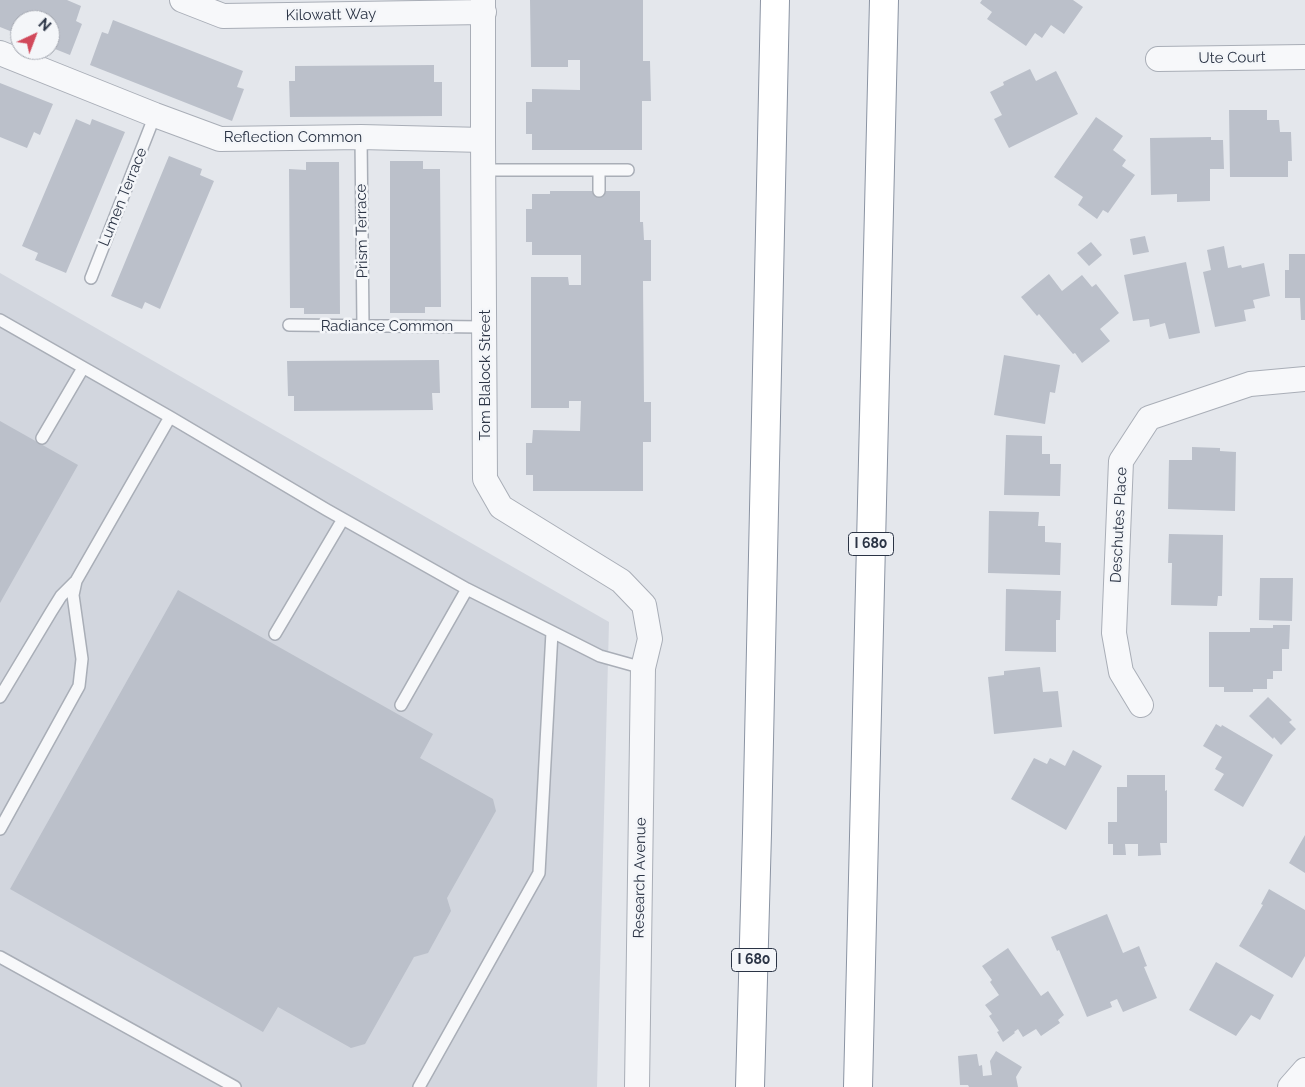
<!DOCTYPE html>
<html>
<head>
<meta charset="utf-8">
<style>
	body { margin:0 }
	#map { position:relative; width:1305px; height:1087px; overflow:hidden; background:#e4e7ec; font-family:Raleway,sans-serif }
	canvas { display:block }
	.north { position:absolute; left:10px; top:10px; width:50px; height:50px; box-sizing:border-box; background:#f4f6f9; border:1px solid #a4a8b1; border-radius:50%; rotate:43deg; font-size:14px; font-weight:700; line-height:20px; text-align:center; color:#2b3445 }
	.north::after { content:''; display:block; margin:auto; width:18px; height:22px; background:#d1495b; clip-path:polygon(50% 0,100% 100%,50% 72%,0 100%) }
</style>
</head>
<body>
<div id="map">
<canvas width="1305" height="1087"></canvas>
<div class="north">N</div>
</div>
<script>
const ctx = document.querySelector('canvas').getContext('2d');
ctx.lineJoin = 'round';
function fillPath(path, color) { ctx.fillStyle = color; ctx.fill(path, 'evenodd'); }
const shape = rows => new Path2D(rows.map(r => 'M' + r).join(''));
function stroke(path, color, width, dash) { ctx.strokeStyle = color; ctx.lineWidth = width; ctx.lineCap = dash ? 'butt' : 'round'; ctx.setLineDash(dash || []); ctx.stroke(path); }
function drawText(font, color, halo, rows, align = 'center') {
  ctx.font = font + ' Raleway,sans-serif'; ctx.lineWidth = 5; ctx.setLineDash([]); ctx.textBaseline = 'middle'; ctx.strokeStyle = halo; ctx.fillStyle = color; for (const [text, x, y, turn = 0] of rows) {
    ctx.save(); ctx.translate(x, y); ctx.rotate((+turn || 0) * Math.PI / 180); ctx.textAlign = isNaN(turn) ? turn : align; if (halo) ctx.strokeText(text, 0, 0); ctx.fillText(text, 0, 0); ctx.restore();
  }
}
fillPath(shape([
	[0,273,609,622,597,1087,0,1087]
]), '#d2d6de');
fillPath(shape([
	[0,0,67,0,81,6,76,21,82,24,70,55,50,47,50,20,20,20,20,35,0,27],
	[530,0,643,0,643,61,650,61,651,101,642,101,642,150,532,150,532,134,526,134,526,102,532,102,532,89,580,90,580,60,568,60,568,67,531,67],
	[982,0,1073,0,1083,7,1064,34,1051,25,1042,38,1035,33,1026,46,987,19,992,12,980,3],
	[113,20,243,71,237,87,244,89,232,121,90,65,102,32,108,34],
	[434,65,434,82,442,82,442,116,290,117,289,81,295,81,295,66],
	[1030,69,1036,81,1056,71,1078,114,1009,148,994,119,1002,115,990,92,1004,85,1003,82],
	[0,83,53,104,40,135,34,132,27,148,0,137],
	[1229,110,1267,110,1267,120,1279,120,1280,132,1291,132,1292,161,1288,161,1288,177,1230,177],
	[1096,117,1123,136,1113,150,1126,160,1122,166,1135,175,1108,213,1103,210,1097,219,1078,205,1083,197,1054,177],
	[76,119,90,125,92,119,125,132,66,273,35,260,38,253,22,246],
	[1211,137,1211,140,1223,140,1224,169,1210,169,1210,201,1177,202,1177,194,1151,195,1150,138],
	[169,156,202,169,200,175,214,181,160,309,145,302,142,309,111,296],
	[390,161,423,161,423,169,440,169,441,307,425,307,425,313,390,313],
	[306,162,339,162,340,314,304,314,304,308,290,308,289,169,306,170],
	[550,191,640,191,640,222,643,222,644,240,651,240,651,281,643,281,644,402,651,402,651,442,643,442,643,491,533,491,533,475,526,475,526,443,532,443,533,430,580,431,581,401,569,401,569,408,531,408,531,277,568,277,569,285,581,285,581,255,532,255,532,242,526,242,526,209,532,209,532,194,550,194],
	[1145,236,1149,252,1133,255,1130,239],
	[1091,242,1102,255,1089,266,1077,253],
	[1224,246,1228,268,1241,265,1242,268,1264,263,1270,296,1253,300,1255,308,1244,310,1246,321,1215,327,1203,272,1211,270,1207,250],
	[1289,254,1305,254,1305,320,1301,320,1300,298,1285,298,1285,270,1289,270],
	[1186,262,1200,333,1169,339,1165,323,1150,327,1149,319,1133,321,1124,275],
	[1049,274,1062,291,1082,275,1092,287,1096,284,1119,313,1100,329,1110,341,1082,363,1075,353,1073,354,1039,314,1037,316,1021,297],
	[1004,355,1060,365,1055,393,1050,392,1045,424,994,415],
	[439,360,440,393,432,393,433,410,294,411,294,396,288,396,287,361],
	[0,421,78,465,0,603],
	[1006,435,1042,436,1042,454,1050,454,1050,464,1061,464,1060,496,1004,495],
	[1192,447,1220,448,1220,451,1236,452,1235,511,1168,509,1169,460,1192,460],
	[989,511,1039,512,1038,526,1045,526,1045,542,1061,543,1060,575,988,573],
	[1169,534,1223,535,1222,596,1218,596,1217,606,1171,605,1172,563,1168,563],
	[1260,578,1293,578,1292,621,1259,620],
	[1006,589,1061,591,1060,620,1056,620,1056,652,1005,651],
	[178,590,433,734,420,758,493,799,496,811,447,898,451,911,428,953,414,957,365,1044,351,1048,278,1007,263,1032,10,889],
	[1273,625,1290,625,1289,649,1282,649,1282,671,1273,671,1273,679,1267,679,1267,689,1253,689,1253,692,1224,692,1224,687,1209,687,1209,632,1250,632,1250,628,1273,628],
	[1040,667,1043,692,1058,691,1062,727,994,734,988,677,1004,675,1004,671],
	[1268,697,1292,720,1289,722,1296,729,1281,745,1274,737,1273,739,1249,716],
	[1216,724,1221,727,1222,725,1273,755,1243,807,1214,790,1224,774,1215,769,1222,757,1203,746],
	[1073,750,1102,766,1066,830,1011,799,1034,758,1047,764,1050,758,1065,766],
	[1127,775,1165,775,1165,791,1167,790,1167,843,1160,843,1161,855,1138,856,1138,844,1125,844,1126,855,1113,855,1113,844,1108,844,1108,822,1117,822,1117,787,1127,787],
	[1305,835,1305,873,1289,863],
	[1269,889,1305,910,1305,956,1292,978,1239,946,1263,905,1261,904],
	[1107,914,1123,953,1139,946,1147,966,1144,967,1157,998,1123,1012,1117,999,1110,1002,1112,1007,1087,1017,1059,950,1057,951,1051,937],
	[1008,948,1041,996,1048,991,1064,1015,1058,1020,1060,1023,1041,1036,1036,1029,1023,1037,1018,1029,1014,1032,1015,1033,1003,1042,997,1032,999,1031,989,1016,992,1014,985,1005,999,995,990,982,992,980,982,966],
	[1216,962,1274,995,1260,1020,1251,1015,1236,1036,1189,1010],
	[996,1051,1022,1067,1016,1077,1018,1087,969,1087,968,1085,960,1085,958,1056,977,1054,979,1066,982,1065,983,1076,992,1075,990,1061]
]), '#bbc0ca');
const lane = shape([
	[361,137,363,326],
	[483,170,628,170],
	[599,170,599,191],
	[91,278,155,115],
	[0,320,170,417,327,510,467,589,600,656,643,668],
	[289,325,485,327],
	[42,438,83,368],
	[275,634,343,519],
	[0,697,51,612,61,596,75,582],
	[401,705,467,589],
	[0,829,79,686,82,659,73,595,76,581,170,417],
	[0,957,235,1087],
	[419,1087,539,873,552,632]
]);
const street = shape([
	[182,0,223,16,484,12],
	[483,0,483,140,485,479,501,507,621,581,644,605,650,639,643,668,637,1087],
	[0,53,155,115,220,139,361,137,483,140],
	[1158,59,1305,57],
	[1141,705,1121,672,1114,633,1121,461,1149,418,1250,384,1305,379],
	[1290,1087,1305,1070]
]);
const highway = shape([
	[750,1087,757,833,775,0],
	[858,1087,884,0]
]);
stroke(lane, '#a9aeb7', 14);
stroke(street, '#a9aeb7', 26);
stroke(highway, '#8b94a3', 30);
stroke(lane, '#f7f8fa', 11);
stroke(street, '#f7f8fa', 24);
stroke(highway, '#fff', 28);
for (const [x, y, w] of [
	[871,544,45],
	[754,960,45]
]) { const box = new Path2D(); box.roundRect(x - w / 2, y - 11.5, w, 23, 4); ctx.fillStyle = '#f4f6f9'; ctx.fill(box); stroke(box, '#2b3445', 1); }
drawText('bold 14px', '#2b3445', null, [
	["I 680",871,544],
	["I 680",754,960]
]);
drawText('15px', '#2b3445', '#f4f6f9', [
	["Kilowatt Way",331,15,-1],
	["Ute Court",1232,58,-1],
	["Reflection Common",293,137],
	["Lumen Terrace",123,197,-68],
	["Prism Terrace",362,231,-91],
	["Radiance Common",387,326],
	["Tom Blalock Street",485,375,-90],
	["Deschutes Place",1119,525,-87],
	["Research Avenue",640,878,-89]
]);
</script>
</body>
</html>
